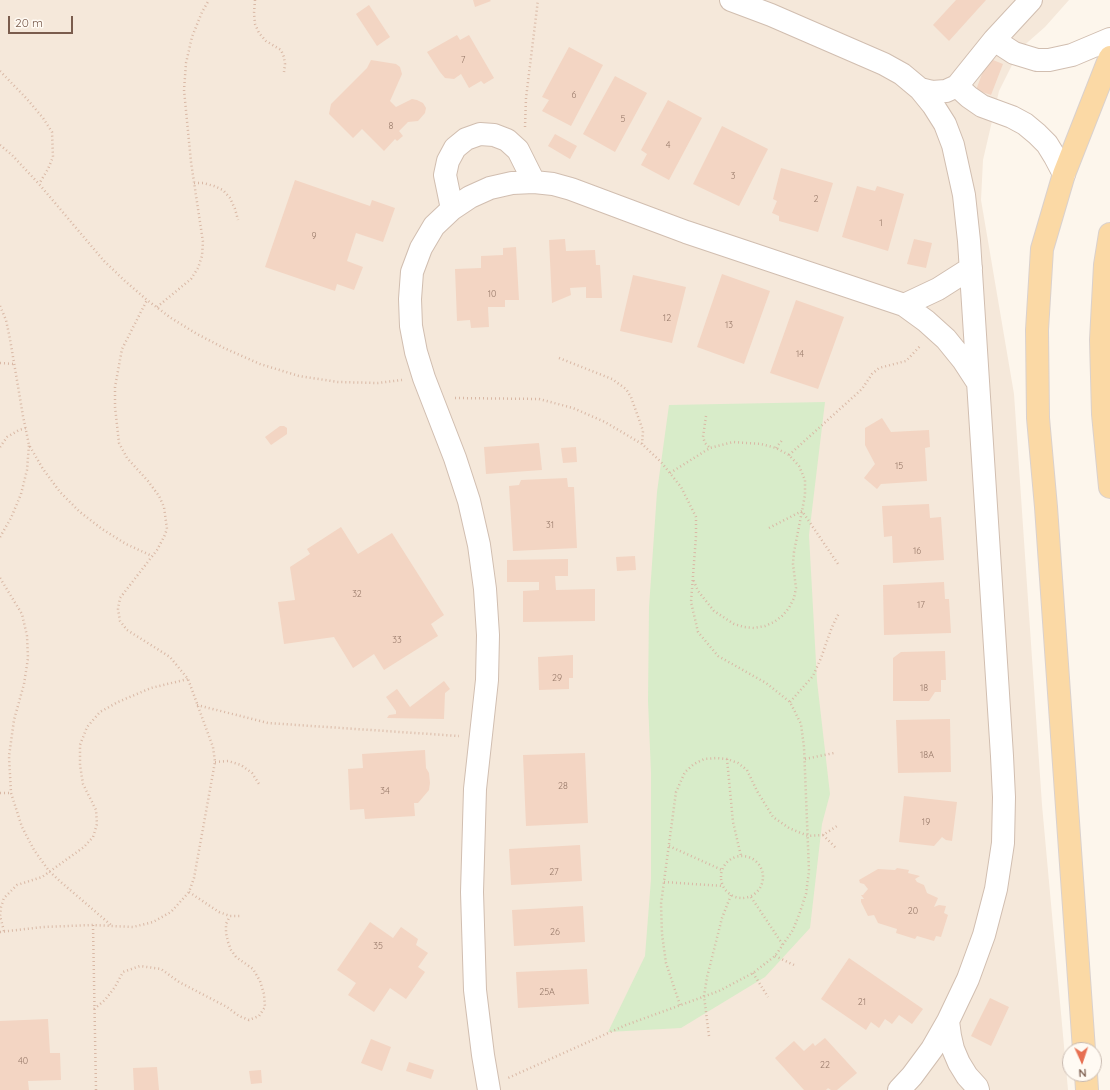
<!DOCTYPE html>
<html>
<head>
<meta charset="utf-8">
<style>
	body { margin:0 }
	#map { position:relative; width:1110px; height:1090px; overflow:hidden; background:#fdf6ec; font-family:Quicksand,sans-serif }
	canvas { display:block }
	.north { position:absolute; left:1062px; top:1042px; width:40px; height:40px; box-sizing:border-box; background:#fffaf3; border:1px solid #cabbb1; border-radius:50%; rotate:177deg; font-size:11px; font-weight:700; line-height:16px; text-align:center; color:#7a5c4d }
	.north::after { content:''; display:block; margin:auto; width:14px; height:18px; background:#e76f51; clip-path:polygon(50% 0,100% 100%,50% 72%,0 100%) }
	.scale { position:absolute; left:8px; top:16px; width:65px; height:18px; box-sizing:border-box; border:2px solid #7a5c4d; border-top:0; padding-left:5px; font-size:12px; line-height:14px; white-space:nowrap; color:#7a5c4d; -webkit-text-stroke:3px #fffaf3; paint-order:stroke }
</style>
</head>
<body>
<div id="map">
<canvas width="1110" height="1090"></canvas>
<div class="north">N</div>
<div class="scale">20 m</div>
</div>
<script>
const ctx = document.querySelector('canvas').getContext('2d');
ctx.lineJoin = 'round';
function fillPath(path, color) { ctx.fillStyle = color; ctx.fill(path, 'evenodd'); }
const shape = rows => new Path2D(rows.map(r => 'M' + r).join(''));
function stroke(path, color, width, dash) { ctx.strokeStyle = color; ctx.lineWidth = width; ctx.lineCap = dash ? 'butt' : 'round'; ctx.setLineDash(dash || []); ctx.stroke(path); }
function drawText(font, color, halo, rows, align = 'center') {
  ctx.font = font + ' Quicksand,sans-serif'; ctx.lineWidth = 3; ctx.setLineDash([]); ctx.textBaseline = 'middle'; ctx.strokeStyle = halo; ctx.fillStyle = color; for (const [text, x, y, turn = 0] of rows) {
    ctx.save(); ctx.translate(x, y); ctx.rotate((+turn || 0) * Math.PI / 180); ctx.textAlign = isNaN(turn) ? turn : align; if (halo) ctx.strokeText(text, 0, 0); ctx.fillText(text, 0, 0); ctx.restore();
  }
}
fillPath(shape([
	[0,0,1069,0,1045,27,1020,49,999,91,983,160,981,200,1014,394,1042,805,1068,1090,0,1090]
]), '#f5e8da');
fillPath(shape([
	[825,402,809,535,817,681,830,794,822,824,810,928,765,977,681,1028,608,1032,645,956,651,879,651,773,648,701,649,607,657,492,669,405]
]), '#d8ecc9');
fillPath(shape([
	[473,0,490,0,491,1,475,7],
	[956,0,986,0,949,41,933,25],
	[369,5,390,37,377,46,356,14],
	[457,35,460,40,469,35,494,78,484,84,481,81,469,88,461,74,454,79,445,78,440,72,427,52],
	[569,47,603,65,571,126,542,111,549,100,542,97],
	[988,58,1003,64,991,95,976,90],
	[371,60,396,64,400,67,402,74,390,101,396,107,412,99,417,100,423,103,426,108,425,113,418,121,408,122,399,131,403,136,397,141,395,139,384,151,362,129,353,138,329,114,331,104,367,68],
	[615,76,647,93,615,152,583,134],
	[668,100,702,118,669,180,641,165,647,154,641,150],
	[722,126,768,149,739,206,693,184],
	[555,134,577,146,570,159,548,146],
	[781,168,833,183,818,232,779,221,779,216,772,213,777,201,773,199],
	[295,180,370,206,372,200,395,208,383,242,356,233,347,261,363,267,354,290,337,284,335,291,265,267],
	[857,186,875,191,877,186,904,194,888,251,842,237],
	[565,239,566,251,595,250,596,265,600,265,602,298,586,298,586,287,570,288,571,295,552,303,549,240],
	[914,239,932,243,926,268,907,264],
	[516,247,519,300,505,300,505,307,488,307,489,327,471,328,470,320,457,321,455,269,481,268,481,256,503,255,503,248],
	[722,274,770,291,744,364,697,347],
	[633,275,686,287,672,343,620,331],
	[796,300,844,317,818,389,770,373],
	[882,418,891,432,929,430,930,447,925,448,927,481,881,484,877,489,864,478,875,464,865,445,865,428],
	[280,426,284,426,287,428,287,434,271,445,265,437],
	[539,443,542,470,486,474,484,447],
	[576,447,577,462,563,463,561,448],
	[567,478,568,487,574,487,577,548,513,551,509,486,519,485,521,480],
	[929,504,930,518,941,517,944,560,893,563,892,536,884,537,882,506],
	[341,527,358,554,392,533,444,615,431,624,438,636,384,670,374,654,353,668,334,637,284,644,278,602,295,600,290,567,310,554,307,549],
	[635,556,636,570,617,571,616,557],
	[568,559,568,576,555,576,556,590,595,589,595,621,523,622,523,591,539,590,539,582,507,582,507,560],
	[944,582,945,599,949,599,951,633,884,635,883,585],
	[945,651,946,680,941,680,941,692,935,692,929,701,893,701,893,658,901,652],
	[573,655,573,678,569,678,569,689,539,690,538,657],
	[444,681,450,689,445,693,444,719,387,718,389,715,396,714,396,711,386,697,397,689,410,707],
	[950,719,951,772,898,773,896,720],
	[425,750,426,768,429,773,430,783,429,790,418,803,414,803,415,816,365,819,364,809,350,810,348,769,363,768,362,754],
	[585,753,588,823,526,826,523,755],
	[904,796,957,802,952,841,946,840,942,837,934,846,899,842],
	[580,845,582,881,511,885,509,849],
	[897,868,909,870,908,873,920,876,915,879,917,882,924,885,927,893,938,898,934,907,939,905,946,906,944,913,948,915,941,937,936,936,934,941,917,936,915,939,896,933,897,929,878,923,874,915,868,916,861,902,861,899,864,899,861,895,863,895,868,889,864,884,860,883,859,880,878,869,895,870],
	[583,906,585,942,514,946,512,910],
	[370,922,393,938,401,927,418,939,416,945,428,953,418,967,425,972,406,999,390,988,374,1012,348,995,356,983,337,970],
	[849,958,923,1009,912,1024,899,1015,892,1024,885,1019,879,1028,871,1022,866,1030,821,999],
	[587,969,589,1004,518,1008,516,972],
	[990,998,1009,1007,991,1046,971,1036],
	[48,1019,50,1053,60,1053,61,1080,28,1081,29,1090,0,1090,0,1021],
	[825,1038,857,1073,837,1090,831,1090,828,1088,826,1090,804,1090,775,1058,794,1041,804,1051,813,1043,815,1046],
	[371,1039,391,1047,382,1071,361,1063],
	[409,1062,434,1070,431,1079,406,1071],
	[157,1067,159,1090,134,1090,133,1068],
	[261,1070,262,1083,251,1084,249,1071]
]), '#f3d5c3');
const minor = shape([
	[731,0,771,15,884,64,902,74,920,89,933,105,945,124,953,145,964,195,969,241,1002,756,1004,797,1003,843,996,889,984,935,968,979,948,1021,932,1049,912,1076,899,1090],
	[994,40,1014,53,1037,60,1049,60,1072,55,1110,39],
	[957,86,969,97,982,106,1012,117,1025,124,1037,134,1047,144,1055,157,1064,174],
	[920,89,932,92,946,91,957,86,994,40,1031,0],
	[452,209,445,175,448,161,455,148,466,139,480,134,494,135,507,140,518,150,534,182],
	[904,305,938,289,971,268],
	[948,1021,950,1036,953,1049,959,1063,967,1076,977,1087,978,1090],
	[489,1090,483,1055,475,990,472,892,475,789,487,680,488,635,485,589,479,545,469,501,455,458,424,378,416,352,411,326,410,299,412,272,421,248,434,226,452,209,470,197,490,188,512,183,534,182,553,184,571,189,686,232,904,305,926,321,946,339,963,360,978,383]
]);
const major = shape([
	[1110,234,1105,265,1101,340,1103,414,1110,487],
	[1084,1050,1046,507,1038,418,1037,330,1042,249,1064,174,1110,57],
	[1086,1074,1087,1090]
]);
stroke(minor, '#d1beb0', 24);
stroke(major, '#dad1cd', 24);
stroke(shape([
	[255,0,254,13,255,24,259,33,266,41,281,50,284,57,285,64,284,72],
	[0,71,27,99,43,118,52,132,53,157,48,169,39,184],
	[525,127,526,98,538,0],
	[0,145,12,155,39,184,104,261,125,281,147,300,171,318,197,334,224,348,260,364,299,376,338,382,378,383,402,380],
	[194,183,203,183,214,186,223,190,230,198,235,209,238,220],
	[0,306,6,320,10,339,23,416,29,445,43,469,60,492,80,512,102,529,126,544,152,556],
	[157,307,191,279,198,268,202,256,203,242,191,162,184,90,186,63,192,37,202,12,209,0],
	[559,358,612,379,626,389,631,397,641,425,643,431,642,444],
	[0,363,14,364],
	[455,398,539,399,573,408,605,422,642,444,661,462,681,487,696,517,696,536,691,602,698,632,718,656,766,683,790,702,801,724,804,747,809,871,806,894,800,912,793,930,775,956,753,973,719,991,626,1025,508,1078],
	[706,416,703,437,705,443,710,448],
	[0,447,7,437,19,430,26,428],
	[776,448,783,439],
	[789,455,862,389,872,374,879,368,906,361,921,345],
	[670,473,710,448,733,442,761,444,776,448,789,455,799,466,805,480,805,495,802,511,794,552,793,564,796,588,794,598,789,608,782,616,774,622,765,626,754,628,744,627,734,624,714,611,698,591,693,579],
	[769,528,802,511,838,564],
	[0,537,11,518,21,494,27,470,29,445],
	[0,578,22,614,27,636,28,658,24,684,14,720,9,756,11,793,22,827,34,850,49,871,62,883,111,925],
	[790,702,813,676,821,658,832,627,839,613],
	[197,705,268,723,459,736],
	[727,759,733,822,741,856],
	[805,759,834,753],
	[215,762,228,761,241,765,252,773,259,784],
	[0,793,11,793],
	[823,835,836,848],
	[669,846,722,870],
	'721 877a21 21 0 1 1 42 0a21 21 0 1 1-42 0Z',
	[664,882,723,886],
	[189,892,219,912,230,916,240,916],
	[751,897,783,945],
	[93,925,96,1090],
	[4,931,0,916,1,907,4,898,17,885,42,877,84,847,93,837,97,824,96,810,83,784,80,765,80,745,87,727,100,712,118,702,151,688,188,679],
	[0,932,43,927,93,925,133,927,153,922,171,912,189,892,194,878,215,762,213,747,188,679,170,657,127,630,120,621,118,609,120,598,157,550,164,537,167,529,164,507,159,496,148,481,127,458,119,443,115,407,115,387,122,349,147,300],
	[775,956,794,965],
	[753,973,768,997],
	[680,1005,666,963,662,934,661,904,676,792,685,772,694,764,704,759,716,758,727,759,738,763,747,770,757,791,773,817,789,828,808,836,823,835,837,826],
	[94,1009,105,1000,115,987,123,972,140,966,161,969,179,982,227,1007,239,1016,249,1020,259,1016,265,1007,264,994,260,981,253,969,236,957,231,950,228,942,226,933,226,924,230,916],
	[709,1036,704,996,707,977,722,918,731,895]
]), '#d9b8a5', 2.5, [1, 3]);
stroke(minor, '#fff', 22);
stroke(major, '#fbd9a5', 22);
drawText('9px', '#987a6a', null, [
	["7",463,60],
	["6",574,95],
	["5",623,119],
	["8",391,126],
	["4",668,145],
	["3",733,176],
	["2",816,199],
	["1",881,223],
	["9",314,236],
	["10",492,294],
	["12",667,318],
	["13",729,325],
	["14",800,354],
	["15",899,466],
	["31",550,525],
	["16",917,551],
	["32",357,594],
	["17",921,605],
	["33",397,640],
	["29",557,678],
	["18",924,688],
	["18A",927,755],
	["28",563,786],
	["34",385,791],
	["19",926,822],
	["27",554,872],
	["20",913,911],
	["26",555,932],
	["35",378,946],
	["25A",547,992],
	["21",862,1002],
	["40",23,1061],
	["22",825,1065]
]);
</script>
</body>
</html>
